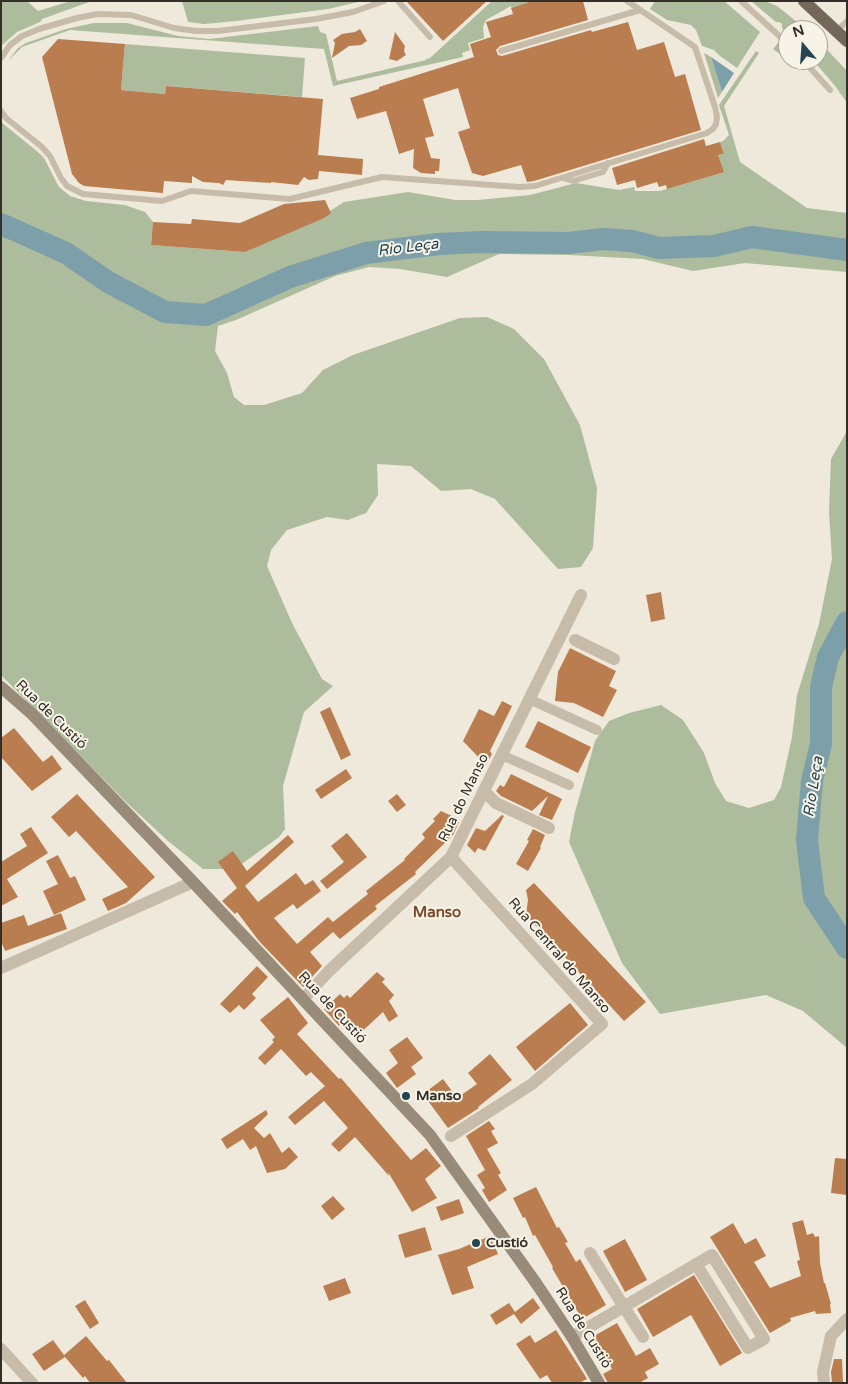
<!DOCTYPE html>
<html>
<head>
<meta charset="utf-8">
<style>
	body { margin:0 }
	#map { position:relative; width:848px; height:1384px; overflow:hidden; background:#efe9db; font-family:"Varela Round",sans-serif }
	canvas { display:block }
	.frame { position:absolute; inset:0; border:2px solid #342e28; pointer-events:none }
	.north { position:absolute; left:778px; top:20px; width:50px; height:50px; box-sizing:border-box; background:#f7f3e7; border:1px solid #a9a49b; border-radius:50%; rotate:342deg; font-size:14px; font-weight:700; line-height:20px; text-align:center; color:#342e28 }
	.north::after { content:''; display:block; margin:auto; width:18px; height:22px; background:#224551; clip-path:polygon(50% 0,100% 100%,50% 72%,0 100%) }
</style>
</head>
<body>
<div id="map">
<canvas width="848" height="1384"></canvas>
<div class="frame"></div>
<div class="north">N</div>
</div>
<script>
const ctx = document.querySelector('canvas').getContext('2d');
ctx.lineJoin = 'round';
function fillPath(path, color) { ctx.fillStyle = color; ctx.fill(path, 'evenodd'); }
const shape = rows => new Path2D(rows.map(r => 'M' + r).join(''));
function stroke(path, color, width, dash) { ctx.strokeStyle = color; ctx.lineWidth = width; ctx.lineCap = dash ? 'butt' : 'round'; ctx.setLineDash(dash || []); ctx.stroke(path); }
function drawText(font, color, halo, rows, align = 'center') {
  ctx.font = font + ' "Varela Round",sans-serif'; ctx.lineWidth = 4; ctx.setLineDash([]); ctx.textBaseline = 'middle'; ctx.strokeStyle = halo; ctx.fillStyle = color; for (const [text, x, y, turn = 0] of rows) {
    ctx.save(); ctx.translate(x, y); ctx.rotate((+turn || 0) * Math.PI / 180); ctx.textAlign = isNaN(turn) ? turn : align; if (halo) ctx.strokeText(text, 0, 0); ctx.fillText(text, 0, 0); ctx.restore();
  }
}
fillPath(shape([
	[1,1,27,1,38,11,71,1,92,1,42,19,40,22,17,32,1,46],
	[182,1,362,1,328,9,236,21,204,24,188,22],
	[492,1,532,1,511,8,511,6,486,20,483,27,484,38,468,43,470,50,462,53,463,57,333,86,324,49,70,30,22,47,8,61,18,48,26,43,66,29,94,23,127,23,178,36,209,39,318,26,320,32,326,34,337,81,426,60,426,59,430,58],
	[655,1,724,1,760,32,737,68,720,56,714,50,702,46,696,30,691,25,667,20,650,9],
	[751,1,765,1,777,6,807,30,788,30,788,34,782,28,782,24,779,22,776,22],
	[818,40,847,71,847,103,836,87,813,60,818,60],
	[778,43,788,53,788,60,773,49],
	[125,44,305,58,302,97,166,86,165,94,121,90],
	[756,51,759,53,724,106,740,162,807,208,847,213,847,272,745,263,693,271,643,259,569,255,499,254,447,277,400,269,369,267,335,276,236,320,218,326,215,351,227,373,234,397,244,405,264,405,302,393,323,370,353,355,460,318,487,317,514,329,544,359,580,425,597,488,593,548,581,567,558,569,495,499,471,489,441,491,411,466,377,464,378,495,366,513,348,520,327,517,287,530,271,550,267,566,292,623,322,679,333,686,304,712,283,786,285,829,279,837,235,869,203,869,168,841,127,803,1,675,1,122,39,153,44,158,59,187,70,196,86,201,125,205,145,212,153,222,151,245,245,252,330,211,344,202,408,192,455,200,477,200,530,195,576,183,619,190,634,187,635,191,660,191,723,172,718,155,724,154,720,142,723,141,729,135,719,105],
	[704,53,711,57,722,92,718,98],
	[847,431,847,1048,803,1011,766,995,660,1014,622,963,569,842,575,812,595,741,609,721,629,713,661,705,683,720,704,753,715,783,726,801,749,808,774,800,781,787,792,737,797,695,819,624,832,559,829,512,831,459]
]), '#acbc9d');
fillPath(shape([
	[711,57,734,73,722,92]
]), '#7d9fa9');
stroke(shape([
	[1,224,66,253,108,282,165,312,206,315,290,277,366,253,439,244,480,242,568,243,604,239,632,241,659,248,714,246,752,237,847,250],
	[847,622,828,657,821,687,821,744,812,781,807,840,814,898,847,948]
]), '#7d9fa9', 22);
fillPath(shape([
	[406,1,487,1,443,41],
	[532,1,583,1,588,20,500,46,496,50,498,55,502,56,591,30,592,32,628,22,637,50,664,42,675,77,685,74,701,130,534,181,527,182,521,165,483,176,472,173,458,132,470,128,458,88,423,99,434,136,425,138,431,158,440,159,439,171,435,171,435,174,421,173,413,168,414,149,399,154,386,111,357,119,350,98,379,89,379,87,474,57,470,44,491,37,486,22,513,14,511,8],
	[360,29,367,41,361,45,349,46,332,58,335,43,333,40,342,34,355,32],
	[395,32,405,46,404,51,406,55,397,61,389,59],
	[58,39,125,44,121,90,165,94,166,86,323,99,318,155,363,159,362,175,319,171,318,179,309,180,304,177,298,185,271,182,271,183,226,180,223,185,219,183,203,182,192,176,192,183,164,181,163,193,84,186,79,183,72,174,42,57],
	[704,139,706,146,720,142,724,154,718,155,724,172,667,189,666,185,659,187,657,182,637,188,635,180,617,185,612,168],
	[325,200,331,213,324,218,245,252,151,245,153,222,191,224,192,219,240,223,284,204],
	[661,592,665,619,651,622,646,595],
	[570,648,616,671,609,686,617,690,603,717,574,703,555,701,558,672],
	[502,701,512,706,490,751,492,754,486,765,463,741,479,709,494,716],
	[330,707,351,755,341,760,320,712],
	[538,721,591,747,578,773,525,747],
	[14,728,43,762,52,755,62,769,32,791,1,757,1,738],
	[346,769,352,778,321,799,315,790],
	[511,774,562,799,552,820,539,815,548,796,532,811,501,796,496,791,500,785,504,787],
	[77,794,155,877,126,903,108,911,102,899,128,887,76,831,69,837,51,817],
	[397,794,406,805,397,812,388,801],
	[441,811,454,817,459,822,453,835,415,872,416,874,375,906,377,909,340,939,333,932,310,952,322,966,303,987,259,941,237,912,235,914,222,901,237,888,218,862,233,851,247,871,288,835,294,842,245,886,258,902,296,873,305,885,313,880,321,891,297,909,293,904,274,918,297,944,328,917,333,922,368,894,366,891,405,860,404,859,425,838,422,834,435,821,433,819],
	[502,815,504,816,485,851,478,848,475,853,467,845,476,828,485,831],
	[31,827,48,853,7,879,18,897,1,906,1,862,27,846,20,834],
	[533,829,545,835,540,847,541,848,528,871,516,864,529,841,527,840],
	[347,833,367,857,327,889,320,881,344,862,331,846],
	[58,855,70,878,75,876,86,900,54,915,43,891,58,884,46,861],
	[534,883,646,1002,624,1021,526,915,528,900,526,890],
	[61,913,67,929,5,951,1,941,1,923,24,915,28,926],
	[257,966,268,977,252,994,256,998,244,1010,239,1005,230,1013,220,1004],
	[377,972,385,979,382,982,394,995,389,1001,398,1016,389,1022,383,1012,356,1037,343,1022,339,1026,324,1009,340,994,344,998,347,995,350,998],
	[288,997,308,1023,297,1034,339,1079,341,1078,411,1160,426,1148,441,1166,425,1179,437,1198,412,1212,388,1172,389,1176,355,1137,339,1152,331,1144,348,1128,324,1101,295,1125,288,1117,325,1086,311,1072,306,1076,281,1049,265,1065,258,1058,274,1042,272,1040,275,1037,260,1020],
	[570,1003,588,1025,535,1071,516,1047],
	[407,1037,423,1058,411,1067,416,1074,397,1088,386,1073,398,1063,389,1050],
	[490,1054,512,1080,478,1107,479,1108,448,1128,423,1094,443,1079,457,1098,477,1084,468,1073],
	[266,1110,268,1114,254,1128,264,1138,270,1133,282,1153,289,1147,298,1157,285,1169,267,1173,256,1146,250,1150,243,1139,227,1149,221,1139],
	[489,1121,495,1129,491,1131,498,1143,487,1149,501,1173,498,1175,507,1190,489,1202,482,1190,485,1188,477,1175,485,1170,466,1136],
	[835,1158,847,1159,847,1195,831,1193],
	[536,1187,557,1228,559,1227,568,1242,565,1243,576,1262,580,1259,606,1305,582,1319,552,1268,553,1267,535,1235,533,1236,525,1217,523,1218,513,1198],
	[333,1196,345,1209,332,1220,321,1206],
	[459,1199,464,1213,441,1221,436,1207],
	[803,1220,807,1235,813,1233,815,1237,819,1236,820,1263,824,1283,825,1283,831,1304,830,1304,831,1313,816,1314,815,1311,790,1318,791,1321,770,1333,710,1237,733,1223,745,1244,756,1238,766,1256,754,1262,770,1288,801,1276,797,1261,800,1260,792,1223],
	[425,1227,432,1250,405,1258,398,1235],
	[490,1236,498,1254,467,1267,474,1288,452,1295,438,1255,459,1249],
	[625,1239,647,1280,625,1292,603,1251],
	[694,1275,742,1353,720,1366,691,1315,653,1337,637,1309],
	[345,1278,351,1293,329,1301,323,1286],
	[533,1298,540,1308,521,1324,514,1314,496,1325,490,1315,509,1303,515,1312],
	[85,1300,99,1323,90,1329,75,1306],
	[617,1323,636,1356,650,1348,659,1364,645,1372,648,1378,639,1383,608,1383,603,1374,612,1369,594,1336],
	[556,1330,584,1374,587,1379,579,1383,552,1383,547,1375,540,1379,516,1344,530,1335,535,1343],
	[86,1336,107,1361,109,1360,127,1383,90,1383,85,1376,83,1378,65,1357,44,1371,32,1354,53,1340,64,1355],
	[834,1359,842,1359,843,1383,832,1383,831,1372]
]), '#ba7d4f');
stroke(shape([
	[398,1,430,37],
	[741,1,788,44],
	[837,31,847,21],
	[501,51,640,10],
	[1,58,10,45,22,36,39,29,77,18,97,14,131,15,174,28,196,31,218,31,316,19,353,12,384,1],
	[803,60,830,90],
	[1,111,6,118,42,147,50,156,61,178,67,186,83,194,162,201,191,191,290,199,382,177,519,187,535,186,707,133,713,129,716,124,717,117,715,107,695,47,627,1],
	[563,178,573,181,603,172,608,163]
]), '#c6bca9', 6);
stroke(shape([
	[529,699,597,730],
	[502,755,569,785]
]), '#c6bca9', 10);
stroke(shape([
	[575,640,614,659],
	[484,791,496,803,549,828],
	[1,968,193,882],
	[303,999,329,971,451,857,581,595],
	[451,1136,532,1084,602,1024,451,857],
	[590,1253,643,1337],
	[572,1337,712,1255,764,1339,748,1348,696,1264],
	[1,1349,32,1383],
	[824,1383,823,1372,831,1336,847,1319]
]), '#c6bca9', 12);
stroke(shape([
	[1,687,32,714,193,882,430,1135,536,1283,572,1337,599,1383]
]), '#998b7a', 12);
stroke(shape([
	[804,1,847,41]
]), '#74685a', 12);
for (const [x, y, r, color] of [
	[406,1096,5,"#224551"],
	[476,1243,5,"#224551"]
]) { const dot = new Path2D(); dot.arc(x, y, r, 0, 2 * Math.PI); ctx.fillStyle = color; ctx.fill(dot); stroke(dot, '#f7f3e7', 2); }
drawText('14px', '#342e28', '#f7f3e7', [
	["Rua de Custió",51,715,44],
	["Rua do Manso",464,798,-64],
	["Rua Central do Manso",559,956,49],
	["Rua de Custió",332,1008,47],
	["Rua de Custió",583,1328,58]
]);
drawText('bold 14px', '#342e28', '#f7f3e7', [
	["Manso",416,1096],
	["Custió",486,1243]
], 'left');
drawText('italic 15px', '#224551', '#f7f3e7', [
	["Rio Leça",408,248,-7],
	["Rio Leça",814,787,-81]
]);
drawText('bold 15px', '#7a4c29', '#f7f3e7', [
	["Manso",437,913]
]);
</script>
</body>
</html>
